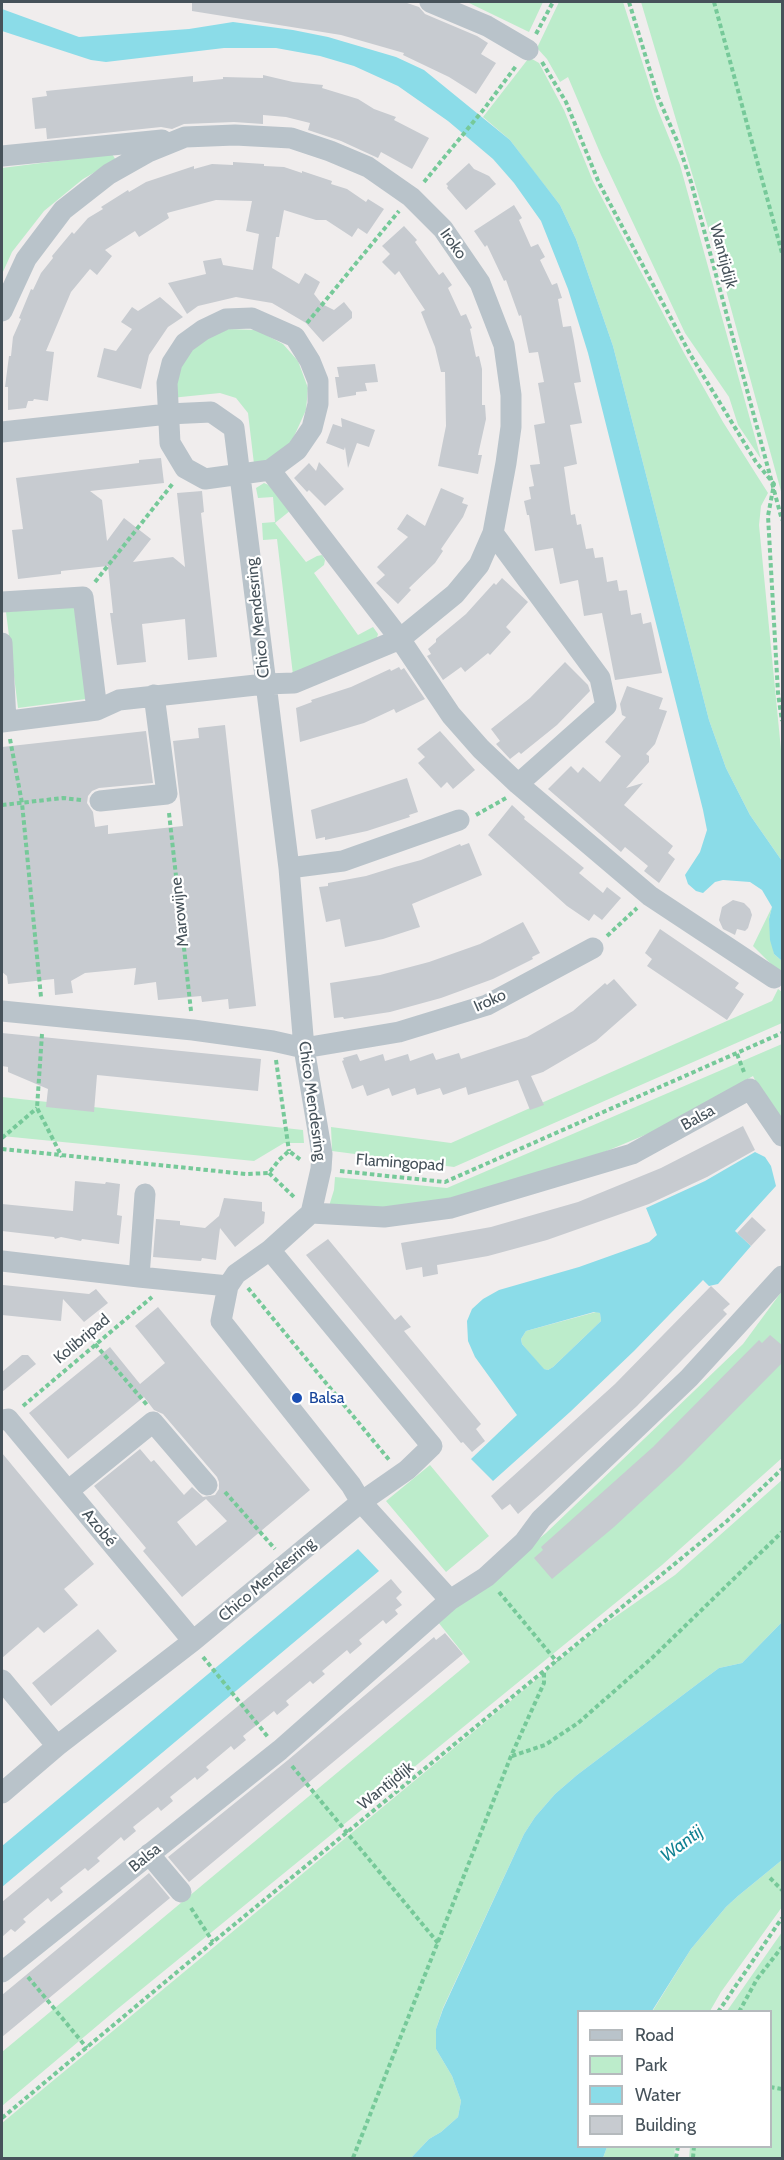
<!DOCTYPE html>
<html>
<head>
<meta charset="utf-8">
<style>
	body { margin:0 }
	#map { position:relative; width:784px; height:2160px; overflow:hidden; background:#f0eded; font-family:Cabin,sans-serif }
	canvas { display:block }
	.frame { position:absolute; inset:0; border:3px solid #46525a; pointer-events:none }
	.legend { position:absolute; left:577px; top:2010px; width:195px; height:138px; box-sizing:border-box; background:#fff; border:2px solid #b5babd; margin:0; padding:8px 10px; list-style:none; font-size:18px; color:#46525a }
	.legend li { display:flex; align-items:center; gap:12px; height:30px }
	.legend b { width:30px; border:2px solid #b5babd }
</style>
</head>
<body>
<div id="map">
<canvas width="784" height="2160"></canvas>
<div class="frame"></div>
<ul class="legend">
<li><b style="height:8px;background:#b9c3ca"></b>Road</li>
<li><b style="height:16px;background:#bceccb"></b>Park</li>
<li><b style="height:16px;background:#8bdce8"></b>Water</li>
<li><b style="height:16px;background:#c7cbd0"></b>Building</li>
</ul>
</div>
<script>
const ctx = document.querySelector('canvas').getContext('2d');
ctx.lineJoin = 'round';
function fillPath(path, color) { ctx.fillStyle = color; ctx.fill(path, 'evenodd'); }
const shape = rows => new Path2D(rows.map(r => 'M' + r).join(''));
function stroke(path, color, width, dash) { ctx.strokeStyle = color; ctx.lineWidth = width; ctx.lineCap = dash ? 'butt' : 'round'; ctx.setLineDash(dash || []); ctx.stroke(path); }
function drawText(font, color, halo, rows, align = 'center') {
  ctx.font = font + ' Cabin,sans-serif'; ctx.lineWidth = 4.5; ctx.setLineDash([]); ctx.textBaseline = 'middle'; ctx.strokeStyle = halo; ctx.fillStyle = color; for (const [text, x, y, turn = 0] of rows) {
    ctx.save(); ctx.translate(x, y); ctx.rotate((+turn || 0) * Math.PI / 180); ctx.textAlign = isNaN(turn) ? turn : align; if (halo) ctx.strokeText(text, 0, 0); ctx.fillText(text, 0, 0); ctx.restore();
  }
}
fillPath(shape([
	[467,2,543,2,529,32],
	[559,2,623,2,657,108,680,165,761,459,738,425,729,397,685,333,601,155,568,77,560,82,547,59,537,48],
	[641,2,782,2,782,495,718,261],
	[528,59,532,59,539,63,564,110,593,181,684,353,723,422,768,493,761,506,759,525,782,760,782,861,750,815,726,768,709,720,613,346,576,239,560,205,535,173,510,140,483,117],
	[112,154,116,160,83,179,44,211,12,252,2,274,2,168],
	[227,329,257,330,283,344,298,361,308,388,306,410,291,443,267,461,254,464,248,413,236,398,220,393,171,398,180,364,199,340],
	[264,483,271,486,291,510,275,523,306,562,317,556,322,555,325,560,324,565,314,573,358,635,373,627,378,634,376,641,293,675,277,539,263,540,262,523,275,522,273,497,258,498,256,488],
	[74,605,86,699,18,708,6,612],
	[772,907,769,919,774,954,782,961,782,975,753,946],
	[778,989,782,992,782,1023,454,1167,332,1151,331,1127,451,1143,772,1001],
	[782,1044,782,1135,753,1076,657,1130,578,1163,452,1200,384,1209,329,1206,334,1190,335,1177,447,1188],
	[2,1097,303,1130,304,1143,284,1143,254,1161,2,1136],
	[782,1291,782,1458,662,1565,110,2015,2,2106,2,2052,470,1662,438,1622,546,1533,743,1344],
	[596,1312,600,1313,601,1321,553,1367,548,1370,543,1369,522,1344,521,1339,526,1331],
	[430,1465,489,1536,446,1572,386,1501],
	[782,1480,782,1622,742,1663,719,1668,700,1682,577,1775,555,1794,535,1817,524,1834,443,2008,436,2029,436,2049,452,2076,461,2101,458,2117,441,2132,429,2139,411,2158,2,2158,2,2123,595,1631,675,1575],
	[782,1860,782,1907,721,1992,710,2011,652,2012,691,1949,726,1907,738,1896],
	[782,1932,782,2158,689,2158,690,2147,770,2146,770,2012,727,2011],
	[607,2147,607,2146,675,2147,674,2158,603,2158]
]), '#bceccb');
fillPath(shape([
	[2,9,79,37,189,29,233,22,293,30,328,37,396,57,424,70,510,140,560,205,576,239,613,346,709,720,726,768,750,815,782,861,782,961,774,954,770,940,769,919,772,907,762,890,750,882,723,880,715,882,703,893,696,891,688,884,685,875,700,852,707,830,703,810,588,353,568,289,541,221,514,183,493,159,448,121,398,86,354,66,320,56,276,48,224,48,106,62,91,60,2,31],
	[755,1152,765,1157,771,1166,776,1186,735,1231,751,1246,718,1284,709,1286,703,1280,634,1351,570,1412,493,1481,471,1459,517,1415,475,1357,468,1341,467,1321,472,1309,483,1299,499,1290,579,1267,649,1242,657,1235,646,1208,705,1181],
	[594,1312,600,1313,601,1321,553,1367,548,1370,544,1369,522,1344,521,1339,526,1331],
	[358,1549,379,1571,2,1887,2,1846],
	[782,1622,782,1860,738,1896,726,1907,691,1949,652,2011,578,2012,578,2146,607,2147,603,2158,411,2158,429,2139,441,2132,458,2117,461,2101,452,2076,436,2049,436,2029,443,2009,524,1834,535,1817,555,1794,577,1775,700,1682,719,1668,742,1663]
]), '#8bdce8');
fillPath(shape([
	[192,2,404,2,419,7,425,14,477,36,488,43,481,54,496,63,476,94,449,77,403,55,404,53,341,35,192,11],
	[263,75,293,82,323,85,322,88,358,99,374,109,396,117,394,120,429,138,412,169,381,152,378,158,341,141,308,130,310,123,286,117,263,115,263,124,234,122,184,124,172,129,161,127,47,139,46,128,35,129,32,98,47,96,46,91,193,76,193,82,223,79,223,77,263,78],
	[233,162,264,164,264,166,284,167,302,173,302,171,332,181,331,184,347,189,366,202,368,199,384,209,367,234,358,228,352,237,326,220,316,220,284,210,279,237,276,237,272,268,299,284,305,273,320,282,314,294,322,304,334,310,344,302,352,312,352,318,323,342,306,323,272,303,236,297,198,306,187,314,168,283,206,274,203,261,221,258,223,265,253,270,259,234,246,231,252,201,216,200,167,213,169,218,139,237,135,231,105,250,112,256,97,275,90,269,71,292,46,351,54,352,48,401,34,399,33,401,28,401,26,408,8,410,8,387,5,387,9,356,11,356,13,337,21,319,19,318,31,289,33,290,41,273,53,258,52,256,72,232,74,234,88,218,103,209,101,207,128,190,129,192,146,182,194,166,194,169,212,164,233,165],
	[469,163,474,169,489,176,496,184,466,210,447,188,448,186,446,184],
	[514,205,522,218,519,220,531,247,538,244,545,257,540,260,552,285,557,283,562,298,558,299,563,327,571,326,574,341,581,382,574,383,582,423,570,425,577,464,564,467,571,515,575,514,577,525,581,524,586,549,593,548,595,558,603,557,607,582,617,580,619,591,627,590,631,615,641,613,643,624,651,622,662,673,615,680,602,613,584,616,578,580,560,584,553,548,535,551,529,515,527,515,524,501,531,499,529,487,534,486,530,465,540,464,534,425,545,423,538,383,544,382,538,352,529,353,521,315,519,316,506,280,504,281,487,245,485,247,474,231],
	[404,226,417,240,415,242,439,275,443,272,452,285,448,288,461,316,466,314,472,328,470,329,476,357,479,356,482,369,482,405,485,405,486,419,478,455,482,455,478,474,438,466,446,426,445,372,441,372,435,347,421,312,425,310,399,271,395,275,382,262,390,254,382,246],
	[160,297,183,317,168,327,149,355,141,389,97,377,104,348,116,351,132,329,121,322,132,307,138,311],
	[375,364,378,382,365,383,367,391,356,392,356,395,338,398,335,377,339,377,337,367],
	[341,418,375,430,369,447,357,443,348,468,345,447,344,450,326,443,333,424,342,427],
	[161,458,164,483,90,491,102,500,107,541,124,518,151,539,133,562,173,557,185,567,177,493,202,491,204,512,201,513,217,657,188,660,185,619,142,624,146,662,117,665,110,613,113,613,108,566,61,571,61,574,18,579,12,530,23,529,16,478,139,463,139,460],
	[319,462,344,489,325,506,309,490,307,492,294,478,309,463,316,471],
	[441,488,464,498,462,503,468,505,463,517,441,549,443,551,435,563,409,588,411,590,398,604,376,583,385,575,377,567,408,537,397,529,407,514,425,526],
	[502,578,528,602,506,627,511,632,490,655,488,653,465,672,461,667,443,680,427,656,431,654,428,649,436,642,436,639,466,614,494,583,496,585],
	[565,662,588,685,590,691,557,725,521,754,519,752,510,759,496,744,500,741,491,729,530,698],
	[399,667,401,670,404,668,425,699,396,713,394,709,364,723,300,742,296,708,312,702,311,700,351,687,390,669,391,671],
	[627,686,663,698,659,709,667,711,655,744,646,754,649,756,649,762,626,788,643,783,624,805,673,846,668,853,675,859,659,883,644,871,648,866,625,847,621,852,548,789,571,766,578,773,583,767,600,782,621,756,605,742,626,717,622,715,620,704],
	[225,725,256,1006,229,1009,228,999,202,1002,201,996,158,1000,156,982,134,985,136,968,85,973,71,981,73,993,55,995,54,979,8,984,7,976,2,972,2,747,146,731,153,783,99,788,92,791,88,796,87,803,93,812,95,827,108,825,108,834,183,826,173,741,199,738,198,728],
	[440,731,475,770,453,789,447,782,441,788,418,763,425,757,417,749],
	[407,778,418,812,409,815,410,817,367,831,325,840,325,837,316,839,311,810],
	[512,805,525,817,524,819,584,868,579,873,603,893,607,887,621,898,602,920,594,914,589,921,567,906,488,835],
	[469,843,482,875,412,904,420,927,383,939,345,947,340,919,326,922,319,887,328,886,328,883,366,876,395,867,421,860,460,844,461,846],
	[733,900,744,903,750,909,752,915,748,928,745,931,737,929,735,935,723,929,719,920,722,907],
	[523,922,540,953,532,957,533,959,493,979,441,998,390,1012,344,1019,343,1017,334,1018,330,983,380,975,429,962,480,944],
	[660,929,739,983,735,988,744,994,727,1020,647,966,652,959,645,953],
	[614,979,637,1005,596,1041,543,1072,531,1076,544,1105,530,1110,518,1080,468,1095,466,1087,443,1095,440,1088,417,1095,415,1088,392,1096,389,1088,367,1096,363,1085,352,1089,342,1061,344,1060,343,1058,357,1054,360,1061,383,1054,385,1061,408,1054,410,1061,433,1053,436,1060,459,1053,461,1059,527,1037,573,1011,605,983,607,985],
	[2,1033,261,1059,258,1091,97,1075,94,1112,46,1107,48,1089,8,1072,8,1067,2,1066],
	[743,1126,755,1150,707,1177,649,1204,547,1240,488,1256,437,1265,438,1274,423,1277,422,1267,406,1270,401,1243,491,1227,578,1202,661,1168],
	[75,1181,105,1184,106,1182,120,1184,117,1215,122,1216,119,1244,82,1239,81,1241,61,1237,55,1239,54,1237,2,1231,2,1204,73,1211],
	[224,1198,262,1202,262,1211,265,1212,264,1223,235,1247,220,1228,216,1260,202,1258,201,1261,153,1257,156,1219,180,1221,180,1225,205,1228,219,1216],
	[752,1217,766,1230,751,1246,737,1233],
	[328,1239,395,1320,401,1315,411,1327,404,1331,481,1424,476,1429,485,1441,472,1452,463,1442,461,1443,306,1255],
	[3,1285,89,1294,96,1289,108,1303,84,1322,63,1299,61,1321,2,1315],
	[711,1286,730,1304,723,1310,727,1314,637,1406,542,1493,518,1514,510,1504,502,1510,491,1496,615,1384],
	[158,1307,310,1490,182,1597,143,1551,146,1548,94,1486,140,1449,151,1462,154,1460,184,1495,192,1487,203,1497,215,1495,219,1489,219,1482,217,1477,163,1414,154,1410,144,1397,68,1459,29,1413,110,1347,140,1384,165,1363,135,1326],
	[206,1499,227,1521,196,1546,177,1522],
	[770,1335,783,1346,783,1362,681,1465,614,1527,552,1579,534,1558,543,1550,541,1547,653,1447,759,1340,762,1343],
	[22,1355,28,1355,36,1364,2,1392,2,1372],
	[2,1453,94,1564,64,1589,78,1605,44,1633,38,1627,2,1658],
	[391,1579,402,1592,396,1598,402,1605,395,1610,398,1614,386,1624,383,1620,359,1640,362,1644,350,1654,347,1650,322,1671,325,1674,313,1684,310,1681,286,1701,289,1705,277,1715,274,1711,268,1716,243,1736,246,1740,234,1750,231,1746,206,1767,209,1770,197,1780,195,1777,170,1797,173,1801,161,1811,158,1807,133,1827,136,1831,124,1841,121,1837,97,1858,100,1861,88,1871,85,1868,60,1888,63,1892,51,1902,48,1898,23,1919,26,1922,15,1932,11,1929,2,1937,2,1902],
	[98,1629,117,1651,51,1706,32,1683],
	[445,1633,463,1654,189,1882,168,1857,288,1760,434,1637,436,1640],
	[149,1873,170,1898,2,2037,2,1995]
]), '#c7cbd0');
stroke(shape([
	[629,2,658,97,678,143,691,182,782,520],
	[714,2,782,253],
	[536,34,553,2],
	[542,62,566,102,599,183,690,354,756,462,774,484,768,516,778,693,782,721],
	[424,182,484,109,516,66],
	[307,323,399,211],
	[95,582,174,482],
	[10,739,22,803,41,997],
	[2,805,63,798,81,800],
	[169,813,191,1011],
	[476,815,506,798],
	[607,936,637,908],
	[42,1034,37,1108,62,1157],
	[737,1054,744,1072],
	[276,1060,289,1151],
	[2,1138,37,1108],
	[2,1149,246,1174,269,1173,279,1160,289,1151,302,1161],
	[340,1171,445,1182,782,1033],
	[269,1173,295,1198],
	[248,1288,390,1461],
	[95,1344,147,1405],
	[23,1406,152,1297],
	[225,1492,275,1549],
	[499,1592,557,1662],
	[203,1657,268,1737],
	[512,1756,545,1745,578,1723,652,1658,782,1532],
	[292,1766,438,1943],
	[770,1878,782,1890],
	[191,1908,213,1942],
	[28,1977,87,2048],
	[718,2012,782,1918],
	[739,2012,757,1979,782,1947],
	[770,2087,782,2089],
	[2,2118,213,1942,727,1521,782,1469],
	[353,2158,511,1756,544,1683,544,1673],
	[676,2158,678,2146],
	[693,2158,694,2146]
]), '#76c999', 4, [4.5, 3]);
stroke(shape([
	[430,2,487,26,528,50],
	[2,156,162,140],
	[2,311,26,259,63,210,109,174,148,152,185,137,235,135,291,138,330,151,368,167,411,197,443,229,480,283,504,345,511,395,511,427,506,463,493,533,479,565,455,594,400,639,294,683,265,684,119,700,97,710,2,722],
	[252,318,295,337,310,361,318,381,318,404,312,428,297,450,270,470,205,479,185,468,170,443,167,383,172,363,185,343,203,330,226,319,252,318],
	[2,432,168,414,211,412,234,428,289,868,304,1048,322,1154,321,1169,311,1213,270,1250,236,1274,228,1286,221,1321,351,1485,361,1502,193,1641,57,1746,2,1793],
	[270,470,400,639,451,715,481,749,518,784,650,896,774,978],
	[493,533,600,678,606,706,518,784],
	[2,602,83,597,97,710],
	[2,643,6,721],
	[100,801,167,794,154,695],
	[289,868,343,861,459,820],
	[2,1011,193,1030,273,1041,304,1048,399,1032,487,1005,593,948],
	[311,1213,384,1217,451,1208,632,1154,750,1089,782,1136],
	[270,1250,432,1446,407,1470,361,1502,450,1600],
	[2,1261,139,1277,228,1286],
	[139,1277,145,1194],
	[2,1420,8,1419,193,1641],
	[68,1491,153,1422,207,1485],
	[2,1680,57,1746],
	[149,1854,181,1892],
	[2,1972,280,1750,450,1600,486,1577,524,1542,541,1519,689,1378,782,1276]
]), '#b9c3ca', 21);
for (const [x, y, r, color] of [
	[297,1398,6,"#1a4fb4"]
]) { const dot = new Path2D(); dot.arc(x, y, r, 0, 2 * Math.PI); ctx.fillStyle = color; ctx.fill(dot); stroke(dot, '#fff', 2); }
drawText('16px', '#46525a', '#fff', [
	["Iroko",453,244,54],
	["Wantijdijk",723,256,75],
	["Chico Mendesring",258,618,-96],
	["Marowijne",180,912,-96],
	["Iroko",490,1001,-24],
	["Chico Mendesring",312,1101,82],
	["Balsa",698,1118,-29],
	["Flamingopad",400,1163,4],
	["Kolibripad",82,1339,-40],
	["Azobé",99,1528,50],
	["Chico Mendesring",267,1580,-40],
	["Wantijdijk",386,1786,-39],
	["Balsa",145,1858,-39]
]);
drawText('16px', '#164399', '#fff', [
	["Balsa",309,1398]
], 'left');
drawText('italic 18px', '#118293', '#fff', [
	["Wantij",682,1844,-37]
]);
</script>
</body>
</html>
